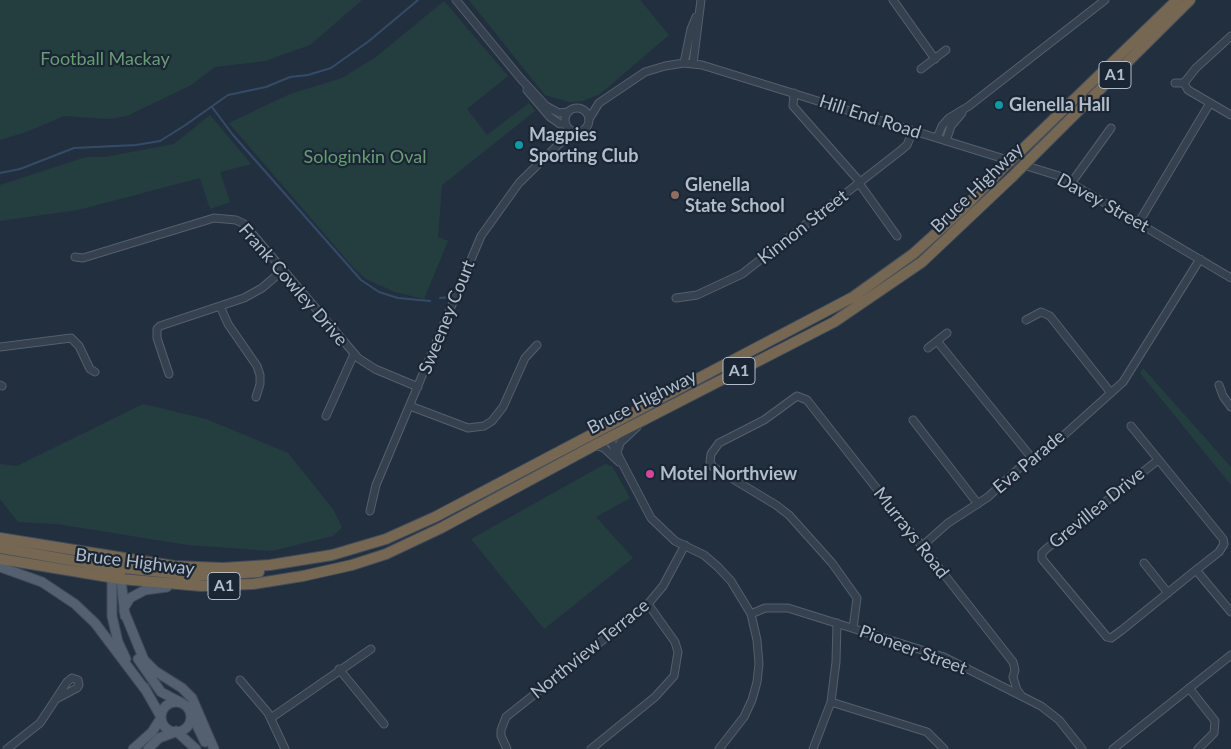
<!DOCTYPE html>
<html>
<head>
<meta charset="utf-8">
<style>
	body { margin:0 }
	canvas { display:block; background:#222f3f }
</style>
</head>
<body>
<canvas width="1231" height="749"></canvas>
<script>
const ctx = document.querySelector('canvas').getContext('2d');
ctx.lineJoin = 'round';
function fillPath(path, color) { ctx.fillStyle = color; ctx.fill(path, 'evenodd'); }
const shape = rows => new Path2D(rows.map(r => 'M' + r).join(''));
function stroke(path, color, width, dash) { ctx.strokeStyle = color; ctx.lineWidth = width; ctx.lineCap = dash ? 'butt' : 'round'; ctx.setLineDash(dash || []); ctx.stroke(path); }
function drawText(font, color, halo, rows, align = 'center') {
  ctx.font = font + ' Lato,sans-serif'; ctx.lineWidth = 4.5; ctx.setLineDash([]); ctx.textBaseline = 'middle'; ctx.strokeStyle = halo; ctx.fillStyle = color; for (const [text, x, y, turn = 0] of rows) {
    ctx.save(); ctx.translate(x, y); ctx.rotate((+turn || 0) * Math.PI / 180); ctx.textAlign = isNaN(turn) ? turn : align; if (halo) ctx.strokeText(text, 0, 0); ctx.fillText(text, 0, 0); ctx.restore();
  }
}
fillPath(shape([
	[0,0,362,0,310,45,265,61,215,67,191,85,127,116,109,119,64,116,29,131,0,140],
	[469,0,640,0,669,35,600,94,583,101,569,102,545,95],
	[444,1,508,76,467,109,487,135,529,103,535,111,442,185,438,237,448,241,424,299,395,292,366,279,353,267,229,123,290,94,342,78,376,57],
	[210,115,251,164,220,172,230,202,210,209,200,178,78,210,0,221,0,185,86,157,105,157,174,144],
	[1143,368,1231,467,1231,485,1140,373],
	[143,404,206,419,288,453,333,509,342,527,333,536,271,551,188,545,57,524,18,522,0,499,0,464,17,466],
	[605,464,612,466,630,498,596,517,633,558,544,629,471,539]
]), '#243e40');
stroke(shape([
	[212,107,233,135,361,280,379,292,398,298,430,301],
	[0,173,20,169,74,148,136,145,160,141,184,126,228,95,266,87,290,77,308,75,331,68,369,41,418,0],
	[440,298,450,297]
]), '#344b68', 2);
const minor = shape([
	[456,0,521,79,546,106,559,113,568,112],
	[893,0,935,59],
	[1231,36,1196,68,1184,83,1188,90,1231,115],
	[684,63,691,29,696,17],
	[693,64,701,0],
	[921,69,946,50],
	[1175,83,1184,83],
	[527,90,550,117,560,124,566,124],
	[794,93,793,106,860,182],
	'565 120a12 12 0 1 1 24 0a12 12 0 1 1-24 0Z',
	[589,119,599,103,645,72,665,66,684,63,702,65,1059,176,1231,278],
	[937,138,942,126,949,118,969,106,1105,0],
	[946,141,951,126,962,113],
	[1072,182,1111,128],
	[859,183,897,236],
	[1139,222,1210,103],
	[75,257,83,258,214,218,236,220,244,224,358,358,375,369,418,387],
	[676,298,697,295,742,274,900,151,907,145,913,131],
	[220,306,228,324,257,366,260,375,260,384,256,397],
	[1026,320,1041,312,1050,316,1111,393],
	[937,341,1031,457],
	[0,347,71,338,79,346,90,369,95,372],
	[928,348,947,333],
	[169,374,157,338,157,329,160,326,244,298,262,288,283,270],
	[0,385,2,386],
	[1219,385,1223,396,1231,407],
	[410,406,468,428,484,426,492,421,503,407,525,358,537,345],
	[326,416,354,354],
	[913,420,978,504],
	[1131,426,1223,539,1224,544,1219,552,1196,570],
	[609,438,651,518,675,541,704,555,718,567,731,581,751,614,757,640,759,664,757,682,752,700,744,717,719,749],
	[595,445,604,448,619,462],
	[617,453,620,443,637,427],
	[1158,460,1046,549,1042,553,1042,559,1107,637,1111,638,1122,630,1196,570,1231,612],
	[370,511,376,485,481,236,519,183,559,144,576,132],
	[921,547,948,523,988,497,1031,457,1041,454,1053,445,1123,382,1200,259],
	[1144,563,1168,593],
	[751,614,765,608,788,608,944,657,1041,706,1059,720,1082,749],
	[853,628,857,598,832,563,789,515,776,505,713,467,710,462,711,454,719,443,764,420,797,396,807,400,1013,662,1015,670,1013,677,1017,690,1021,695],
	[339,669,384,724],
	[240,680,268,713,285,749],
	[1189,688,1215,721,1214,733,1198,749],
	[831,702,927,732,944,749],
	[271,718,371,649],
	[7,749,40,723,67,682,72,678,78,680,79,685,77,688,58,698],
	[507,749,501,736,501,730,506,717,648,604,663,586,685,545],
	[591,749,655,697,674,676,678,652,675,642,648,604],
	[813,749,831,702,836,662,837,623],
	[1113,749,1231,655]
]);
const major = shape([
	[0,567,42,582,75,604,95,623,147,692],
	[112,577,112,616,118,642,126,659],
	[121,579,125,616],
	[124,608,130,598,145,590,167,587],
	[124,611,144,660,155,671,182,688,192,698,214,749],
	[138,659,161,692,182,703],
	[144,687,161,717],
	'161 717a15 15 0 1 1 30 0a15 15 0 1 1-30 0Z',
	[191,713,205,742],
	[176,731,196,749],
	[133,749,152,732,161,718],
	[148,749,159,738,175,732]
]);
const highway = shape([
	[1030,142,1177,0],
	[1039,150,1190,0],
	[0,538,174,566,223,568,270,565,332,555,386,539,435,517,853,297,913,254,963,209,1001,170],
	[0,548,110,567,120,574],
	[0,559,121,579,201,586,253,584,303,576,352,565,386,554,441,528,595,445,834,322,922,262,1012,177],
	[112,577,117,571,124,568,197,576,259,572]
]);
stroke(minor, '#545f6d', 9);
stroke(major, '#3f4a58', 11);
stroke(highway, '#414c5a', 12);
stroke(minor, '#36414f', 7);
stroke(major, '#54606f', 9);
stroke(highway, '#766753', 10);
const highwayBridge = shape([
	[1001,170,1030,142],
	[1012,177,1039,150]
]);
stroke(highwayBridge, '#414c5a', 12, []);
stroke(highwayBridge, '#766753', 10);
for (const [x, y, r, color] of [
	[999,105,5,"#0f9aa8"],
	[519,145,5,"#0f9aa8"],
	[675,195,5,"#8d6e63"],
	[650,474,5,"#d1479c"]
]) { const dot = new Path2D(); dot.arc(x, y, r, 0, 2 * Math.PI); ctx.fillStyle = color; ctx.fill(dot); stroke(dot, '#1b2634', 2); }
for (const [x, y, w] of [
	[1115,75,32],
	[739,371,32],
	[224,586,32]
]) { const box = new Path2D(); box.roundRect(x - w / 2, y - 13.5, w, 27, 4); ctx.fillStyle = '#1b2634'; ctx.fill(box); stroke(box, '#b2bcca', 1); }
drawText('bold 16px', '#b2bcca', null, [
	["A1",1115,75],
	["A1",739,371],
	["A1",224,586]
]);
drawText('18px', '#679d72', '#1b2634', [
	["Football Mackay",105,59],
	["Sologinkin Oval",365,157]
]);
drawText('bold 18px', '#b2bcca', '#1b2634', [
	["Glenella Hall",1009,105],
	["Magpies",529,135],
	["Sporting Club",529,156],
	["Glenella",685,185],
	["State School",685,206],
	["Motel Northview",660,474]
], 'left');
drawText('18px', '#b2bcca', '#1b2634', [
	["Hill End Road",870,117,18],
	["Bruce Highway",977,188,-44],
	["Davey Street",1103,203,29],
	["Kinnon Street",803,227,-38],
	["Frank Cowley Drive",293,285,49],
	["Sweeney Court",447,317,-68],
	["Bruce Highway",642,402,-27],
	["Eva Parade",1029,462,-40],
	["Grevillea Drive",1097,508,-39],
	["Murrays Road",911,533,52],
	["Bruce Highway",135,562,7],
	["Northview Terrace",590,649,-39],
	["Pioneer Street",913,650,20]
]);
</script>
</body>
</html>
